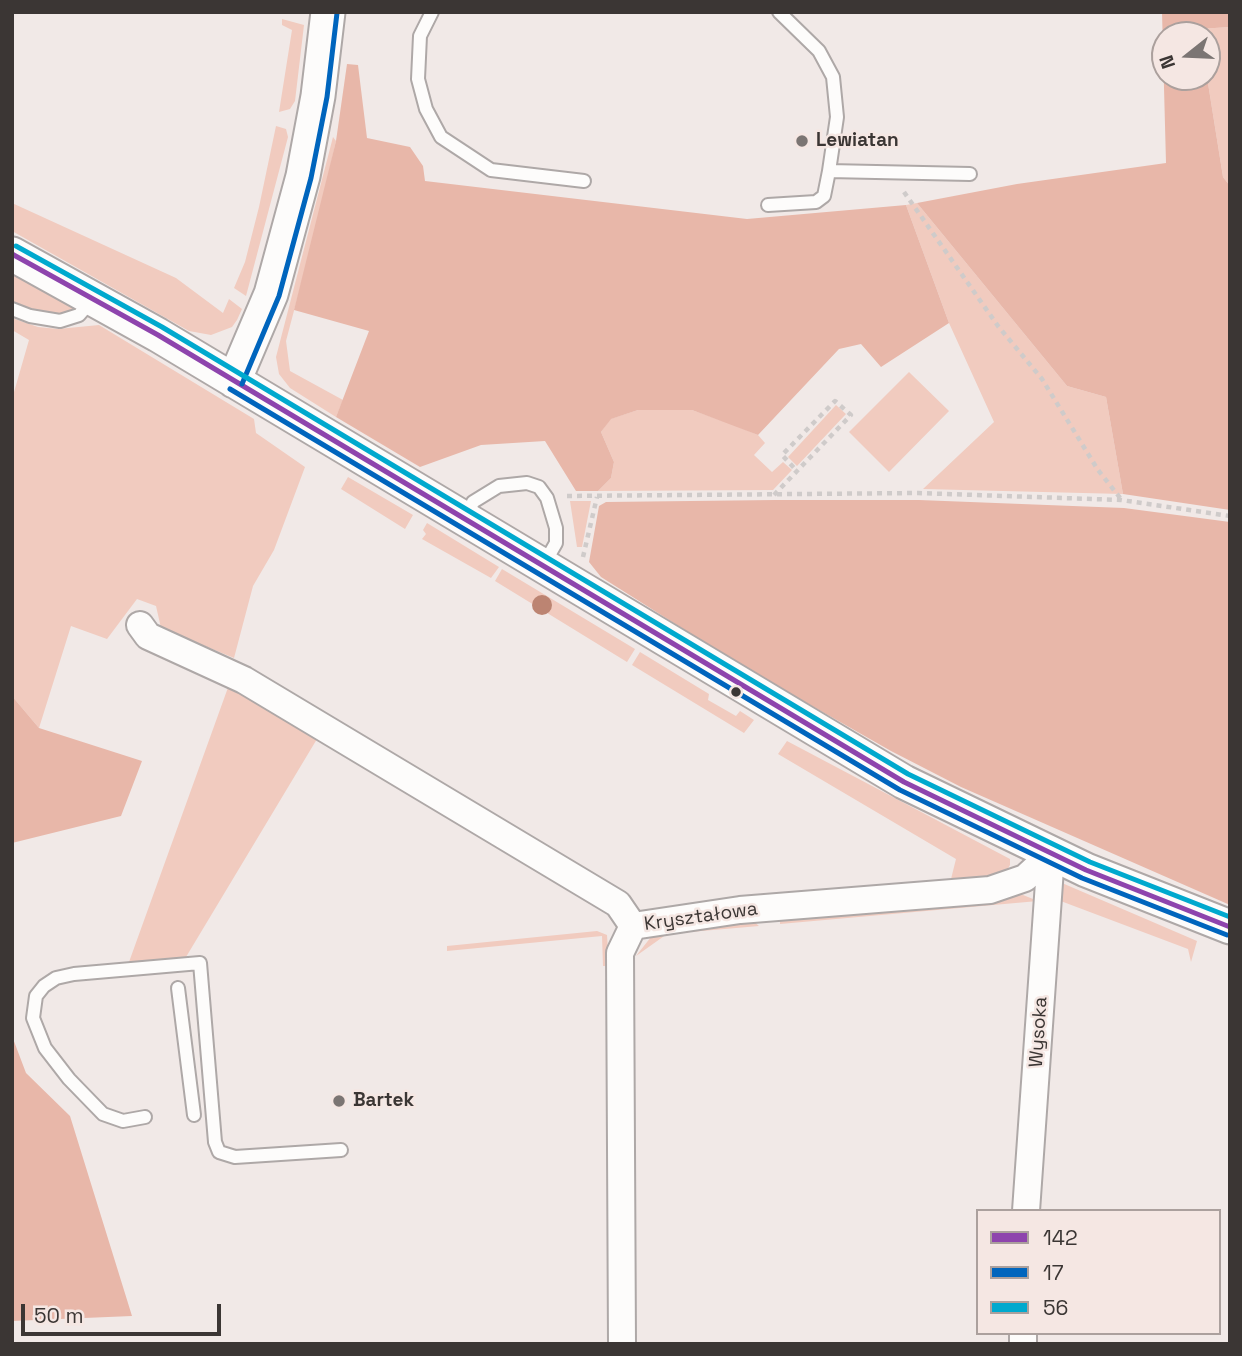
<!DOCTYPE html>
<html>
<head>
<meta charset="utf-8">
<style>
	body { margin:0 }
	#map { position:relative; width:1242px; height:1356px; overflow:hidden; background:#f1e9e7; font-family:"Space Grotesk",sans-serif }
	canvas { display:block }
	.frame { position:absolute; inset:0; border:14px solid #3b3634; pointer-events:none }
	.legend { position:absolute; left:976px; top:1209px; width:245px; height:126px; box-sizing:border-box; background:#f5e7e3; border:2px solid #aba09d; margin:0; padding:9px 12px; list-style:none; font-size:21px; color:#3b3634 }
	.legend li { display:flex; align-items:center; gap:14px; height:35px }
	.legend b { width:35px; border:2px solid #aba09d }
	.north { position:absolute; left:1151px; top:21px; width:70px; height:70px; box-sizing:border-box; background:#f5e7e3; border:2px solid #aba09d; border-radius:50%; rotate:252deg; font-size:19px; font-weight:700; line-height:28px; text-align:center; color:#3b3634 }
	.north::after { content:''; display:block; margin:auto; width:24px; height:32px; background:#7b7573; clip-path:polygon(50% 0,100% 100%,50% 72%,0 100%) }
	.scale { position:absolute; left:21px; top:1304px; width:200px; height:32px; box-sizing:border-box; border:4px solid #3b3634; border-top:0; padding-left:9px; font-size:21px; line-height:24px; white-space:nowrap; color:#3b3634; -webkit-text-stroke:5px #f5e7e3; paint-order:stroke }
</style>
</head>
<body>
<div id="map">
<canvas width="1242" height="1356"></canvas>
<div class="frame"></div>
<ul class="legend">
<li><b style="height:9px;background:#8e44ad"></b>142</li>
<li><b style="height:9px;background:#0065bd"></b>17</li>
<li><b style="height:9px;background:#00a9ce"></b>56</li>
</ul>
<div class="north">N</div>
<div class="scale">50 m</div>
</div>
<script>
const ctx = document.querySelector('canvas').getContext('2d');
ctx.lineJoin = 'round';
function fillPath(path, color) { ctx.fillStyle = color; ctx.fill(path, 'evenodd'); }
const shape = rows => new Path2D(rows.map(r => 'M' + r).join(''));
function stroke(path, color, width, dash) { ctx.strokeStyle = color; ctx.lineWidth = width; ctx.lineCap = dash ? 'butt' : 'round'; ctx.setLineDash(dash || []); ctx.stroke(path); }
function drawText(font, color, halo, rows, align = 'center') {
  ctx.font = font + ' "Space Grotesk",sans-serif'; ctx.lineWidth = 5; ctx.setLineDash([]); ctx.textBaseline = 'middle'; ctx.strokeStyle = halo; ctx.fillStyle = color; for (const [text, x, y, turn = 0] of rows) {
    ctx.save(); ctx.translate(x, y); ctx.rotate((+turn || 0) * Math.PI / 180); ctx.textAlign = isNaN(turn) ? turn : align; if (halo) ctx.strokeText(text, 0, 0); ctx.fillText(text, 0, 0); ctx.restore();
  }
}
fillPath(shape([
	[282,19,304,25,295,101,290,109,279,112,292,30,282,25],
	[1230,27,1230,186,1223,177,1207,77,1207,35,1200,35,1199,29],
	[276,126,286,129,288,137,246,296,234,288,245,262,259,207],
	[333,137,336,141,320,212,286,341,290,371,343,400,336,417,290,388,279,374,276,357],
	[12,203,176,278,223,313,229,299,242,309,237,320,232,327,211,335,189,331,12,231],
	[917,203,1067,386,1106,397,1123,494,923,489,994,422,949,323,906,205],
	[12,272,76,307,60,315,30,311,12,304],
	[12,318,38,327,58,329,99,325,254,419,256,433,305,467,274,550,253,586,234,658,161,628,156,606,137,599,107,639,71,626,39,728,12,696,12,399,29,340,12,330],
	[909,372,949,411,889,472,849,432],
	[836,405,846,414,797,466,788,457],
	[638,410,692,410,734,425,758,435,765,443,754,455,772,472,783,462,792,470,773,490,598,491,611,478,614,462,601,432,610,419],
	[348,477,413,515,405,529,341,489],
	[570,501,591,501,582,547,577,547],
	[427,523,499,567,491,578,422,539,426,534,423,530],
	[502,569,635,649,627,662,495,581],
	[640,652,709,694,708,700,736,716,740,711,754,720,744,733,632,665],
	[230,682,317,739,186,957,129,962],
	[787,741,1010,859,1010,865,1006,872,995,877,951,879,956,859,778,754],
	[1062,883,1197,941,1191,962,1188,949,1058,900],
	[1023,895,1038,901,780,924,780,915],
	[751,919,759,926,667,934,636,956,651,937,664,930],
	[597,931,607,935,609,966,603,966,602,936,447,951,447,946]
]), '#f1cbbf');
fillPath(shape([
	[1162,12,1230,12,1230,27,1199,29,1200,35,1165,35,1165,77,1207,77,1223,177,1230,186,1230,510,1123,494,1106,397,1067,386,917,203,1017,184,1166,163],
	[347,64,358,65,367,138,410,147,423,166,425,181,747,219,906,205,949,323,881,367,861,344,839,349,758,435,692,410,638,410,611,419,601,432,614,462,611,478,598,491,576,491,545,441,481,445,420,467,336,417,369,331,294,310,336,141],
	[775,500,919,500,1124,508,1230,522,1230,905,961,787,891,751,742,666,601,577,589,562,599,506,606,502],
	[12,696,39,728,142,761,121,816,12,843],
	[12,1036,26,1073,70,1116,132,1316,12,1321]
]), '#e8b7a9');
const service = shape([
	[432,12,420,36,418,79,426,109,441,137,491,170,584,181],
	[779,12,819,51,833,77,837,117,829,171,970,174],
	[768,205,816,202,824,196,829,171],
	[12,309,30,316,60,321,79,315,93,299],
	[466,519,473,502,499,486,527,483,539,487,547,498,556,528,556,543,544,564],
	[178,988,194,1115],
	[145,1117,123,1121,103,1114,69,1079,45,1048,33,1018,36,996,44,986,56,978,74,974,200,963,215,1142,219,1152,235,1157,341,1150]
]);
const minor = shape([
	[140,625,148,636,244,680,618,904,633,926],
	[633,926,740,910,990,890,1025,878,1051,854],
	[1026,1211,1051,854],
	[1023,1333,1023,1344],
	[622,1344,620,953,633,926]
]);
const tertiary = shape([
	[12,254,158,335,904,782,1086,870,1230,927],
	[234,381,271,294,303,176,318,96,328,12]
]);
stroke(service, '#aea8a7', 16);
stroke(minor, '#aea8a7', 30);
stroke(tertiary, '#aea8a7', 37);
stroke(shape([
	[904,192,998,326,1042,379,1098,470,1121,499],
	[774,495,797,471,851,415,835,401,782,455,797,471],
	[567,496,918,493,1121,500,1230,516],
	[583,557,597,497]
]), '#cfcbca', 4.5, [5, 5]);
stroke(service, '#fdfcfb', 12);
stroke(minor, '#fdfcfb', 26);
stroke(tertiary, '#fdfcfb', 33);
stroke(shape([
	[12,254,158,335,904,782,1086,870,1230,927]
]), '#8e44ad', 5);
stroke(shape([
	[242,384,279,296,311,178,327,97,337,13],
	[230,389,900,790,1082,878,1227,935]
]), '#0065bd', 5);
stroke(shape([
	[16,246,162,327,908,774,1090,862,1230,917]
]), '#00a9ce', 5);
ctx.fillStyle = '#bc8472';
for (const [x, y] of [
	[542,605]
]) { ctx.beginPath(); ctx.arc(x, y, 10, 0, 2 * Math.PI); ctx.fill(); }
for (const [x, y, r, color] of [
	[802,141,7,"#7b7573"],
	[736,692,6,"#3b3634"],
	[339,1101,7,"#7b7573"]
]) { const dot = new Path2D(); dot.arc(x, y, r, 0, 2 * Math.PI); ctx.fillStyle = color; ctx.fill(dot); stroke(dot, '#f5e7e3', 2.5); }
drawText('bold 19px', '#3b3634', '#f5e7e3', [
	["Lewiatan",816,141],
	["Bartek",353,1101]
], 'left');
drawText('19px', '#3b3634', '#f5e7e3', [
	["Kryształowa",701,917,-8],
	["Wysoka",1039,1032,-86]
]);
</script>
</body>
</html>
